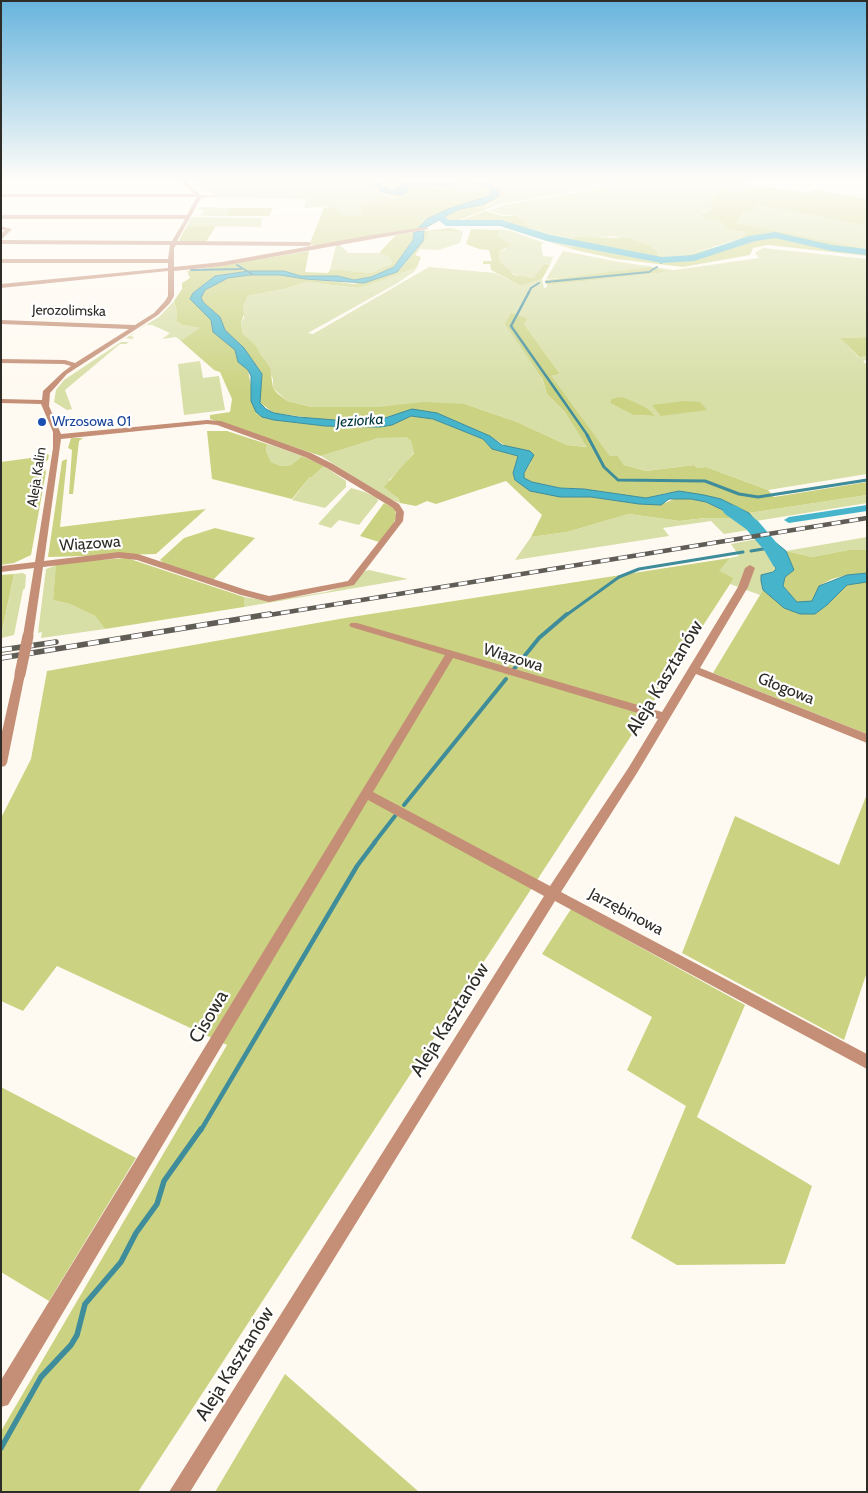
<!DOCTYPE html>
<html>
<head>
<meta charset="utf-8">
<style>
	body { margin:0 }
	#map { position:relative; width:868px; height:1493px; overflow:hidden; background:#fffaf1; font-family:Cabin,sans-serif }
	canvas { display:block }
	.frame { position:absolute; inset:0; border:2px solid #2e2c27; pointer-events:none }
</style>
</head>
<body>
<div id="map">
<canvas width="868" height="1493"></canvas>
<div class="frame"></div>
</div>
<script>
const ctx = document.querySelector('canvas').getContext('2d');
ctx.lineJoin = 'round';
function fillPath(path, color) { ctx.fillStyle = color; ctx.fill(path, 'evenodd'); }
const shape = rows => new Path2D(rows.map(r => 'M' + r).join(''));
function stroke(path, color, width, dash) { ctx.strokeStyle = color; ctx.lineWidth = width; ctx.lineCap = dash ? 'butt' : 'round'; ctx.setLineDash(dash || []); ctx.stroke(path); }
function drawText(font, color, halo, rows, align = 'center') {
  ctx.font = font + ' Cabin,sans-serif'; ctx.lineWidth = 4.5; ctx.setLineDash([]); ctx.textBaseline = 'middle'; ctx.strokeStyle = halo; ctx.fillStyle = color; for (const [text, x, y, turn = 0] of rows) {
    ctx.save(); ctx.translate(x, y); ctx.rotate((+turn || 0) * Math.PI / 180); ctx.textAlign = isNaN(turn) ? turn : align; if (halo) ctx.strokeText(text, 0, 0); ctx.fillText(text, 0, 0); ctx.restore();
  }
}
fillPath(shape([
	[195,181,369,181,370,184,384,195,396,198,395,200,357,205,362,208,362,216,351,216,341,215,331,206,304,208,306,199,210,198,212,194],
	[488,181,615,181,562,194,501,204,485,210,482,209,495,202,502,189],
	[619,181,723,181,721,183,738,181,757,185,748,187,727,184,716,190,709,205,713,209,702,213,709,220,720,221,730,230,744,232,745,234,740,239,679,257,656,258,649,245,614,236,573,240,569,244,576,245,571,249,506,228,510,225,530,229,517,216,504,215,488,211,503,205,574,193],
	[758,205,867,226,867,249,736,224,744,211,753,211],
	[200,207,230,208,226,216,200,216,204,210,196,210],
	[195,217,262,218,261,227,187,226,191,218],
	[499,229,512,231,544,243,541,245,543,256,553,257,550,265,544,264,533,278,521,277,507,271,500,262,499,252,506,249,498,236],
	[429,231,463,231,460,243,439,250,420,249,428,238],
	[336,245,340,245,348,253,379,253,389,257,392,262,387,267,371,273,330,270],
	[763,248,867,259,867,337,841,338,858,357,867,356,867,360,863,361,867,365,867,474,768,490,706,467,697,468,694,465,646,471,624,465,618,456,610,456,550,376,560,374,524,324,520,314,547,394,565,412,588,447,567,445,517,422,465,404,353,408,312,407,287,401,273,388,273,379,262,355,243,334,241,323,244,318,243,307,248,296,284,289,306,282,358,288,417,267,415,271,396,284,308,333,313,334,429,267,495,273,521,286,542,279,544,288,547,287,547,285,667,272,625,270,606,274,546,279,563,251,614,261,674,270,759,258,755,253],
	[617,397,647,408,654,416,633,415,610,403,611,399],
	[174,301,177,312,176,321,182,325,200,328,191,336,181,341,176,337,162,339,170,333,152,325,145,325,130,336,134,337,132,339,126,338,160,316],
	[121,342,129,342,126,344,120,344,65,390,72,409,67,410,54,402,56,390,64,380],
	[200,361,203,378,219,376,225,410,184,415,178,364],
	[396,436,406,437,411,441,414,452,402,468,389,480,400,503,387,498,321,456,379,438],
	[267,444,274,446,302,456,291,465,281,466,271,462,266,451],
	[324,466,346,481,346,487,325,508,292,500,310,477,312,477],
	[351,488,365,492,377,498,378,501,359,525,339,520,331,528,318,524],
	[867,495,867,503,756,521,749,513],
	[629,514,680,521,705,518,737,518,749,530,724,534,711,521,663,528,669,536,515,560,531,537,567,532],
	[867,537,867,550,848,550,812,557,786,551],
	[757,539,773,558,776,569,761,581,763,590,760,595,730,584,734,578,718,571,730,558,739,556,731,544],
	[56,565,53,600,70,604,95,616,105,629,41,638,42,632,38,633,46,569],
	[369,570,408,579,244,607,244,597,270,601,326,592,352,584,365,571],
	[23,573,26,575,25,588,23,590,14,635,1,638,14,574]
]), '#d7dea6');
fillPath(shape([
	[369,181,375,181,375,184,382,192,401,195,406,194,405,188,413,184,441,185,461,181,482,183,492,192,483,200,456,206,427,219,417,230,315,247,313,245,310,243,324,208,331,206,339,211,341,215,361,216,362,208,356,204,395,200,396,198,373,189],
	[380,181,453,181,401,184,397,190,392,191,382,187],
	[484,181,488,181,502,189,504,194,501,197,483,208,485,210,451,223,444,221,443,218,457,210,484,204,494,199,499,190],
	[727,184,748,187,766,184,761,186,809,193,815,190,867,199,867,226,758,205,753,211,744,211,736,223,867,249,867,256,768,245,753,248,750,255,683,267,616,259,571,249,575,245,568,244,575,237,629,238,649,245,657,252,657,258,679,257,731,243,740,239,745,234,744,232,729,230,720,221,709,220,700,215,713,209,709,205,717,190],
	[230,208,273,208,269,216,226,216],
	[485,211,502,216,517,216,531,229,500,222,454,223],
	[187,226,216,226,206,242,181,242,179,240],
	[450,228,463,231,429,231,428,238,415,255,421,257,417,267,386,279,358,288,306,282,284,289,248,296,243,307,244,314,241,323,243,334,255,345,270,368,273,388,277,393,287,401,312,407,379,407,424,402,465,404,517,422,567,445,587,447,565,412,547,394,542,378,505,324,511,313,527,318,524,324,560,374,551,376,610,456,618,456,624,465,646,471,694,465,697,468,706,467,768,490,774,497,867,482,867,495,749,513,721,499,667,493,646,498,584,489,560,488,532,482,524,478,524,473,531,462,490,436,437,413,393,415,376,421,327,420,274,413,260,403,262,374,244,348,225,330,220,317,204,303,201,298,205,290,228,278,250,275,280,275,354,284,383,277,397,272,403,266,424,239,424,231],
	[471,229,499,230,498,236,510,245,499,252,500,262,514,275,533,278,544,264,550,265,542,279,521,286,491,270,490,264,483,264,483,261,492,261,489,250,479,249,466,244],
	[414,232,413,240,394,267,371,277,354,280,338,276,301,276,284,271,249,271,215,276,193,293,211,320,213,332,235,350,238,362,248,370,256,413,262,417,274,420,325,426,380,427,411,416,433,419,483,439,492,449,518,456,513,473,515,480,591,497,639,504,665,503,676,498,691,499,706,502,737,518,705,518,680,521,629,514,567,532,531,537,542,515,506,481,436,504,427,501,416,506,400,503,398,498,384,487,414,453,411,441,406,437,379,438,321,456,210,419,210,415,230,412,232,399,220,372,214,370,181,341,200,328,182,325,176,321,177,312,174,301,182,289,182,283,190,278,187,271,309,251,305,272,328,273,330,270,338,270,371,273,390,265,392,262,389,257,379,253,391,240,396,235],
	[650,267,668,272,547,285,545,280],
	[867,337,867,356,859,357,840,338],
	[617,397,625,398,647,408,655,416,633,415,610,403,611,399],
	[684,401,700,402,707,410,661,416,652,405],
	[207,431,227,431,267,444,266,451,271,462,281,466,291,465,302,456,324,466,312,477,310,477,292,499,212,479],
	[71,438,83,438,79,441,73,494,69,494,72,450,68,448],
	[45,453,49,455,48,460,43,464,46,472,31,555,14,563,1,565,1,462,38,457],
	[67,459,60,527,206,509,156,554,48,557,62,461],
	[384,503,395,509,396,516,393,526,379,542,360,536],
	[215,528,255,538,213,580,165,564,160,560,184,538],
	[848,550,867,550,867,573,847,575,832,579,819,586,813,601,805,603,797,602,783,586,785,577,794,570,786,551,812,557],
	[127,558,244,597,244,607,105,629,95,616,70,604,53,600,56,563],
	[730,558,719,571,734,578,138,1492,1,1492,1,1431,227,1045,57,966,23,1011,1,1001,1,818,31,759,47,671,345,618],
	[14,574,2,632,1,633,1,575],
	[861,582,867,582,867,734,713,673,763,590,771,596,815,614,827,605,847,585],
	[867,794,867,972,844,1040,682,953,735,816,839,865],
	[571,909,745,1005,697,1117,812,1186,785,1264,677,1265,631,1238,686,1106,627,1070,652,1017,542,954],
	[1,1087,136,1158,49,1301,1,1272],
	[285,1374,419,1492,215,1492]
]), '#cbd382');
const water = shape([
	[375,181,380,181,382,187,392,191,397,190,401,184,405,183,461,181,450,185,413,184,405,188,408,192,401,195,382,192,375,184,375,181],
	[475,181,484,181,497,189,499,193,497,197,484,204,457,210,425,228,417,230,427,219,448,209,489,196,492,192,489,188,475,181],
	[424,231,423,241,397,272,364,283,305,279,280,275,250,275,228,278,205,290,201,298,204,303,220,317,225,330,244,348,262,374,260,403,266,409,274,413,298,417,347,421,376,421,412,409,437,413,490,436,502,445,530,451,534,455,524,473,524,478,532,482,560,488,584,489,646,498,679,491,704,495,721,499,749,513,762,528,749,530,731,514,706,502,691,499,669,499,661,505,639,504,591,497,560,497,530,491,515,480,513,473,518,456,492,449,483,439,433,419,411,416,392,425,380,427,325,426,274,420,262,417,256,412,251,401,251,376,248,370,238,362,235,350,213,332,211,320,190,299,193,293,215,276,249,271,284,271,301,276,338,276,354,280,371,277,394,267,413,240,414,232,424,231],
	[769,537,786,551,794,570,785,577,783,586,797,602,812,601,819,586,847,575,867,573,867,582,847,585,827,605,815,614,800,614,784,608,763,590,761,581,761,575,773,572,776,569,773,558,757,539,769,537]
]);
fillPath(water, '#46b5cc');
stroke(water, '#3f8c9a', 1);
stroke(shape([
	[661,263,662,260],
	[237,265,252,274],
	[191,270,241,269],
	[546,282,649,272,657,267],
	[528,294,531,288,539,283]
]), '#3f8c9a', 2);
stroke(shape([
	[529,292,511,326,588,436]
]), '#3f8c9a', 2.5);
stroke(shape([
	[587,435,604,467,618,480,705,481,739,494,758,497,867,480],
	[751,551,769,548],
	[565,616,619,577,639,569,743,552]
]), '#3f8c9a', 3);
stroke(shape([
	[514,669,539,638,567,614],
	[404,805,506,679],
	[374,843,395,816]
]), '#3f8c9a', 4);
stroke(shape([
	[201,1130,357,866,375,842]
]), '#3f8c9a', 4.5);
stroke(shape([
	[1,1448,41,1377,71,1345,77,1335,85,1304,121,1262,136,1233,157,1204,164,1181,201,1129]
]), '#3f8c9a', 5.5);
fillPath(shape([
	[867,505,867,511,789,523,784,520,789,517,867,505]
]), '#46b5cc');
fillPath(shape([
	[439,214,449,220,501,220,550,235,662,257,693,255,749,236,775,232,832,245,867,249,867,255,832,251,775,238,755,241,694,261,662,263,547,241,500,226,446,226,434,217,439,214],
	[731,505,737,506,758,521,781,548,789,563,786,567,774,567,764,550,746,529,725,514,722,510,725,506,731,505]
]), '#46b5cc');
fillPath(shape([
	[181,181,186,181,200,195,215,196,201,198,177,241,309,242,312,244,309,246,176,245,174,248,174,267,222,262,372,235,426,227,429,229,222,266,174,271,174,296,170,303,158,315,67,374,50,393,49,406,61,434,207,420,221,421,311,453,333,464,399,504,404,512,403,521,354,585,269,602,241,595,137,560,119,558,43,567,33,636,28,639,24,638,23,636,34,568,1,572,1,566,35,562,53,448,53,432,41,404,1,403,1,399,42,400,43,391,63,372,71,366,64,364,1,363,1,359,65,360,75,363,129,329,1,324,1,320,135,325,154,313,165,301,168,296,168,271,1,288,1,284,168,268,168,263,1,263,1,259,168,259,170,245,1,244,1,240,172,241,185,219,1,219,1,215,187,215,196,198,196,197,1,197,1,194,194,194,181,181],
	[207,424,217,425,305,457,327,468,393,508,396,512,395,521,348,581,269,596,246,590,138,554,119,552,44,561,61,439,207,424],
	[1,226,12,229,1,240,1,234,5,230,1,230,1,226],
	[750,565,755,568,748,587,700,668,867,734,867,743,696,674,637,773,561,892,867,1054,867,1069,555,901,190,1492,169,1492,544,896,368,800,8,1405,1,1407,1,1380,445,655,351,627,349,625,351,623,357,623,662,712,738,587,745,568,750,565],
	[453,658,658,719,629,767,550,886,373,792,453,658],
	[20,670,25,674,7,763,5,766,1,767,1,736,15,674,20,670]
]), '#c48f76');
const railFar1 = shape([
	[263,616,867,518]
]);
const rail = shape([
	[1,650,56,642],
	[1,658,270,614]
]);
stroke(railFar1, '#605d57', 4.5);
stroke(rail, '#605d57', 5.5);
stroke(railFar1, '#fff', 3, [9]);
stroke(rail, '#fff', 4, [11]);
stroke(shape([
	[20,674,28,636]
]), '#c48f76', 11);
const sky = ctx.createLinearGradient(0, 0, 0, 390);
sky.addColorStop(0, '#67b4dd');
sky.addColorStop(0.46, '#fffdf9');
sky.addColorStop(1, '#fffdf900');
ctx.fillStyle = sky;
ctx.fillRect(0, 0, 868, 390);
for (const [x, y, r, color] of [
	[42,422,5,"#1a4fb4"]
]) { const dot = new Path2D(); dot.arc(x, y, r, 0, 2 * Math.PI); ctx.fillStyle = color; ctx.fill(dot); stroke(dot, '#fff', 2); }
drawText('14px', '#2e2c27', '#fff', [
	["Jerozolimska",69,311,1],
	["Aleja Kalin",37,477,-81]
]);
drawText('14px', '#164399', '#fff', [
	["Wrzosowa 01",52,422]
], 'left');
drawText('italic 15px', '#00363f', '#fff', [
	["Jeziorka",360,421,-4]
]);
drawText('16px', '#2e2c27', '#fff', [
	["Wiązowa",90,544,-4],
	["Wiązowa",513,658,17],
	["Głogowa",786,689,22],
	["Jarzębinowa",626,912,28]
]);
drawText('19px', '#2e2c27', '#fff', [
	["Aleja Kasztanów",665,678,-59],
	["Cisowa",209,1017,-59],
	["Aleja Kasztanów",450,1020,-58],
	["Aleja Kasztanów",235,1364,-58]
]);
</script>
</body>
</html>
